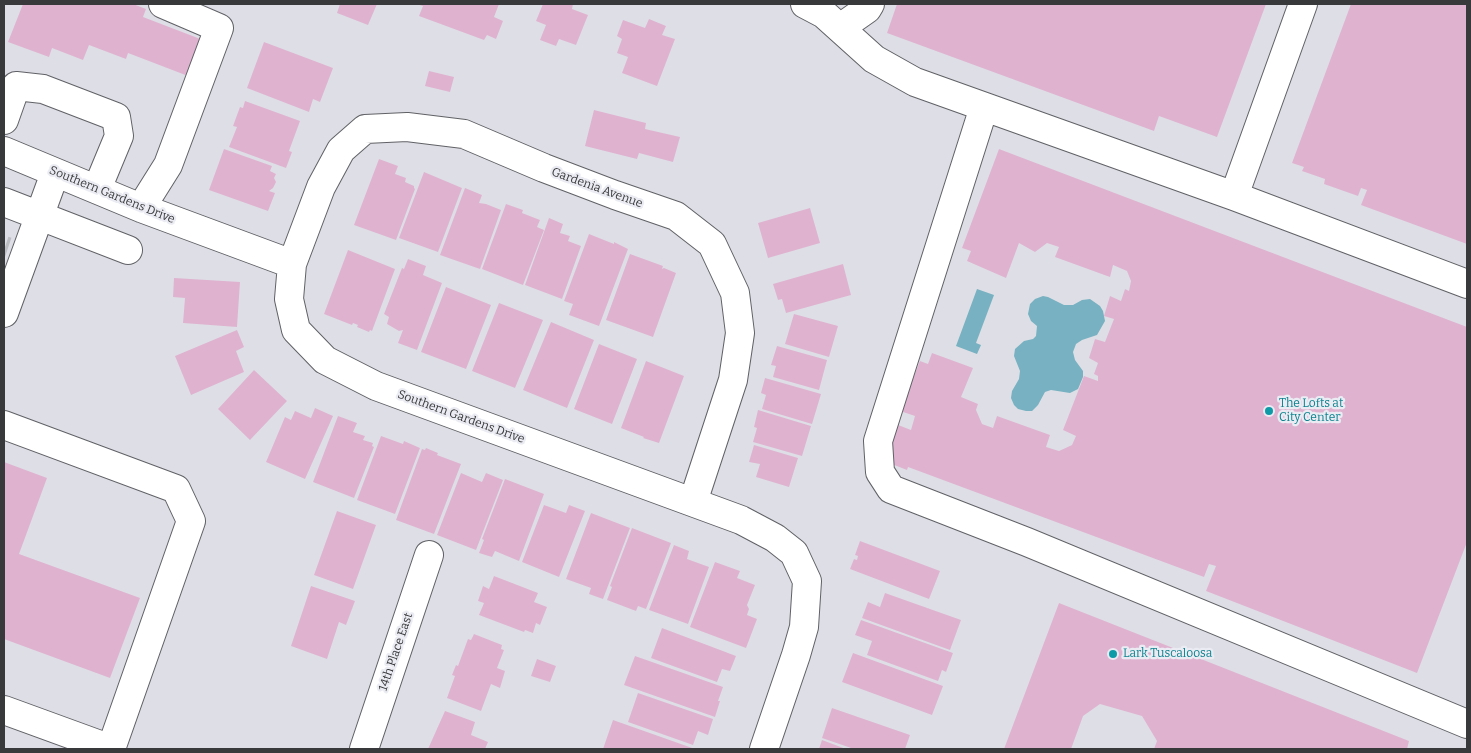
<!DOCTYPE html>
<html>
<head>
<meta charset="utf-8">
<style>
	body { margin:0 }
	#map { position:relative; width:1471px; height:753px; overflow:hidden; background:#dedfe6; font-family:Bitter,serif }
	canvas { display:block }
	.frame { position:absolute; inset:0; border:5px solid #38393b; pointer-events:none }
</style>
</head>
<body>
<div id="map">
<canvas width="1471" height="753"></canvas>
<div class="frame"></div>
</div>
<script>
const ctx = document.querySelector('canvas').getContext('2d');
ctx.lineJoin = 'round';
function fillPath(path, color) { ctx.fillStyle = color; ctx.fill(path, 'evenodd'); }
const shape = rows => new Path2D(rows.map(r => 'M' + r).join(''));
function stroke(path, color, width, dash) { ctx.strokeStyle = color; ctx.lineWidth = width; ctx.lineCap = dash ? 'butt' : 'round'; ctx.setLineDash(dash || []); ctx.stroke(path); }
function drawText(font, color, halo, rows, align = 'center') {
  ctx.font = font + ' Bitter,serif'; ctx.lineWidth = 4.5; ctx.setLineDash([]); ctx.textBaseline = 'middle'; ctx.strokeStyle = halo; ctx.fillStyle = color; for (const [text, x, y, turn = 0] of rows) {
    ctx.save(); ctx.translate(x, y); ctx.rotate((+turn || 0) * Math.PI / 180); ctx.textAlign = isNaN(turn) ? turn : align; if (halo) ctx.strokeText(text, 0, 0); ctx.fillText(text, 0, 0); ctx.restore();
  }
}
fillPath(shape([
	[977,289,994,295,976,343,981,345,977,354,956,346],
	[1043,296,1048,297,1064,305,1073,305,1082,300,1090,299,1100,306,1103,311,1105,321,1097,335,1082,340,1076,344,1073,352,1075,360,1083,371,1083,377,1078,389,1070,393,1051,390,1045,392,1038,405,1032,411,1026,411,1018,409,1014,405,1011,398,1012,391,1019,379,1020,371,1014,356,1015,349,1024,341,1033,339,1036,336,1037,326,1031,321,1028,314,1030,304,1035,299]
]), '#78b1c1');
fillPath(shape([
	[23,4,133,4,146,9,143,17,203,40,188,76,128,53,126,59,89,45,83,60,52,48,49,57,8,42],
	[340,4,377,4,368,25,337,13],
	[416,4,499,4,494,17,503,21,496,39,487,35,484,40,419,16,423,6],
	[543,4,573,4,572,9,588,15,576,45,559,39,556,46,540,40,546,25,536,21],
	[897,4,1266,4,1217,137,1159,116,1154,131,887,33],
	[1351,4,1467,4,1467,244,1361,205,1367,190,1361,188,1358,196,1324,184,1325,179,1302,171,1304,167,1292,163],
	[649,19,666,26,662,35,675,39,657,86,622,73,628,57,617,53,622,39,617,36,623,20,645,28],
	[264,42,333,68,320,102,313,99,309,112,247,88],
	[429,71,454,77,450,92,425,86],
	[245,101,300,121,289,151,292,152,286,168,229,147,237,127,233,126,240,107,243,108],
	[594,110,646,123,645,129,680,137,673,162,639,153,637,159,585,146],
	[224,149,272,166,270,171,276,174,274,178,276,182,273,188,269,191,275,193,268,211,209,190],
	[999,149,1467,327,1467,542,1417,673,1206,591,1216,566,1209,564,1204,577,908,467,907,470,884,461,893,423,911,430,915,416,900,411,920,361,928,364,932,353,973,368,961,397,978,404,976,410,982,424,993,428,997,416,1050,435,1046,447,1059,451,1072,445,1076,436,1063,430,1084,376,1098,381,1098,376,1094,374,1098,363,1089,358,1095,339,1105,342,1114,319,1104,316,1110,296,1121,301,1125,289,1129,291,1131,281,1127,271,1113,265,1110,277,1055,257,1059,247,1047,243,1035,252,1019,243,1006,278,967,261,971,251,962,248],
	[379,159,398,166,395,174,406,178,405,182,414,186,414,188,415,189,396,240,354,225],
	[424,172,462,188,438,252,399,238],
	[465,188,482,195,479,203,486,204,501,210,480,269,440,255],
	[506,204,523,210,522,213,540,220,537,227,544,230,523,285,482,269],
	[810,208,820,243,768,258,758,223],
	[549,218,563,224,560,233,570,236,568,241,581,246,562,299,525,285],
	[589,234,614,244,614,242,628,249,599,326,569,315,573,304,564,301],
	[348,250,395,269,372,331,370,330,369,332,357,327,358,325,353,323,352,325,324,314],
	[630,254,663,266,662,269,664,268,676,273,653,337,606,320],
	[408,259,426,266,423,275,442,283,417,350,398,343,403,330,399,331,387,324,389,317,384,314,402,268,404,269],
	[843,264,851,295,786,313,782,299,778,300,773,284],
	[174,278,240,282,237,327,183,323,185,298,173,297],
	[446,287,491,305,466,369,421,352],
	[499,303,543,320,515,388,472,371],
	[794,314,838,326,829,357,785,344],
	[551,322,594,340,567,408,523,390],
	[237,330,244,347,236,351,244,372,191,395,175,356],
	[599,344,637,359,612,424,574,409],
	[777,346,827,360,819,390,773,377,776,366,771,365],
	[646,361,684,376,659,443,643,438,644,437,621,428],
	[254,370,287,401,250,440,218,409],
	[765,378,821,394,812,424,762,409,766,395,761,393],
	[315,408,333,416,305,479,266,462,285,417,291,420,295,411,311,418],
	[758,410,811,426,802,456,753,442,757,428,754,427],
	[338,416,357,423,353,432,365,436,363,440,373,443,372,446,374,447,354,498,313,482],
	[381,436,403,444,404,441,420,448,395,514,357,500],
	[754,445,798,458,789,487,756,477,760,464,749,462],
	[426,448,438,453,437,455,461,464,434,534,396,520,422,449,425,450],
	[4,462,47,478,19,554,140,598,110,678,4,639],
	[461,473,482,482,486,473,503,480,476,550,437,535],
	[505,479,544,494,519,561,495,551,492,557,479,553,484,540,482,539],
	[544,505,566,513,569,505,585,511,559,577,522,562],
	[337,511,376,525,353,589,314,575],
	[591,513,630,528,603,599,589,594,591,588,566,579],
	[632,528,671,543,646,609,638,606,636,611,607,600,612,587,610,586],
	[860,541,940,571,929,599,850,569,854,559,857,560,858,556,855,555],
	[674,545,689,551,687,559,709,567,688,624,649,610],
	[715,562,740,571,737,578,755,585,747,605,749,609,747,615,757,619,746,648,690,627],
	[494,576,538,593,534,602,547,607,540,625,536,623,533,633,525,630,524,632,479,615,484,603,478,601,483,586,489,589],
	[311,586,355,601,346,625,339,622,327,659,291,646],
	[885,593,961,620,950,650,862,618,868,602,880,607],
	[1059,603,1409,741,1407,749,1154,749,1157,741,1142,716,1100,704,1083,716,1071,749,1004,749],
	[861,620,953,653,946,672,942,670,938,681,867,655,872,641,855,635],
	[662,628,736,656,730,671,722,669,717,682,651,658],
	[474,634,502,645,501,649,504,650,497,668,505,671,500,688,491,684,481,711,447,698,455,676,452,675,456,665,458,666,468,639,471,640],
	[853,653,943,686,932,715,842,682],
	[635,656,723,687,718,701,720,701,715,717,624,685],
	[537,659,556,666,550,682,531,676],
	[638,693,713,719,708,735,698,731,693,745,628,722],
	[832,708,910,735,905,749,854,749,822,738],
	[445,711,475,722,471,735,488,742,485,749,428,749],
	[613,720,695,749,603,749],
	[822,740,846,749,819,749]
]), '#dfb3d0');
stroke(shape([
	[4,250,7,251]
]), '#bdbec4', 28, [28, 14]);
const minor = shape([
	[805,4,824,14,874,59,915,82,1234,196,1467,284],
	[840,28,867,9,870,4],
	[984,107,878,441,880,472,891,489,1027,542,1467,724],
	[4,120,16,86,43,89,116,117,119,136,97,189],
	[4,151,141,208,292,264],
	[1234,196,1303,4],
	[4,202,128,250],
	[141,208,168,165,219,28,163,4],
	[4,313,55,173],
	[4,425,176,489,191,521,111,749],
	[693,502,733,380,740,333,735,293,712,244,676,216,615,195,544,168,464,134,407,127,365,129,341,150,321,187,292,264,289,299,296,330,325,360,376,386,741,520,775,538,794,553,807,581,804,627,796,655,764,749],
	[4,710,111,749],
	[364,749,429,555]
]);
stroke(minor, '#606166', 30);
stroke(minor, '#fff', 28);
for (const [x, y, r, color] of [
	[1269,411,5,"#0f9aa8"],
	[1113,654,5,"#0f9aa8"]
]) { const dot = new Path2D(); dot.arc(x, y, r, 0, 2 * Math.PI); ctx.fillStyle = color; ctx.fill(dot); stroke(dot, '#ebecf3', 2); }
drawText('12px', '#38393b', '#ebecf3', [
	["Gardenia Avenue",597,188,20],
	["Southern Gardens Drive",112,195,22],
	["Southern Gardens Drive",461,417,20],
	["14th Place East",396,652,-71]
]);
drawText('12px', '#0d838f', '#ebecf3', [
	["The Lofts at",1279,404],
	["City Center",1279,418],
	["Lark Tuscaloosa",1123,654]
], 'left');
</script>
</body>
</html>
